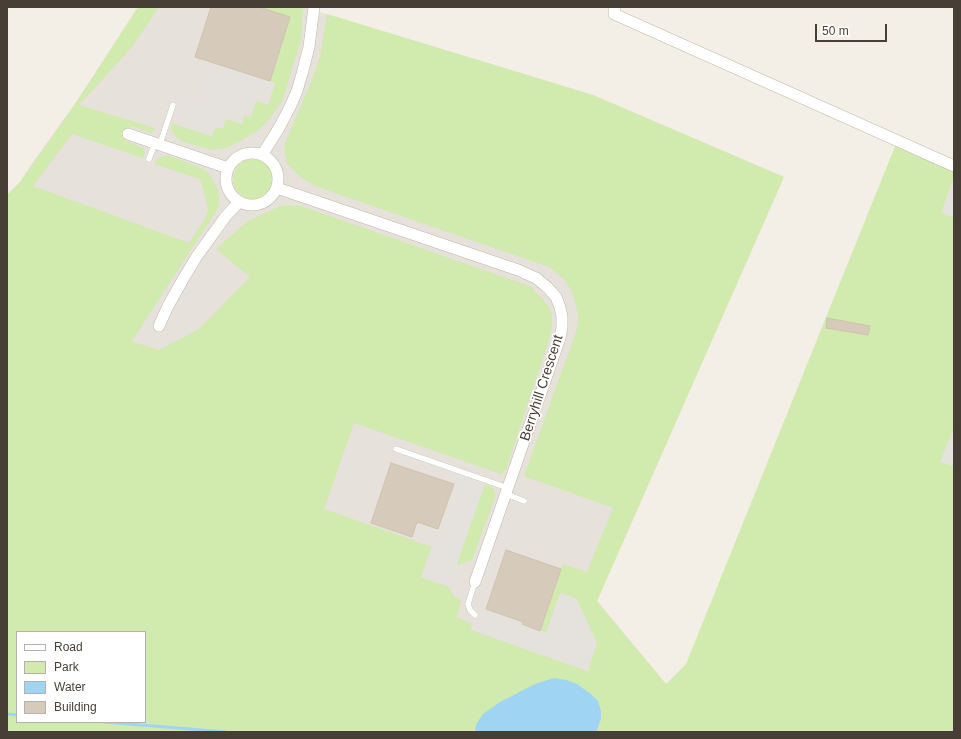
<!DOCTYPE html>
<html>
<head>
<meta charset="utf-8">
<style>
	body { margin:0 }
	#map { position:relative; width:961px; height:739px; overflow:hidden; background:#f4efe6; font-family:Helvetica,sans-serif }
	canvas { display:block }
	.frame { position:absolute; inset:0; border:8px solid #473f35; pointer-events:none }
	.legend { position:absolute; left:16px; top:631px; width:130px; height:92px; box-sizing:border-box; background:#fff; border:1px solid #b5b2ae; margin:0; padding:5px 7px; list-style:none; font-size:12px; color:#473f35 }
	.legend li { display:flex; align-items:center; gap:8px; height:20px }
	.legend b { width:20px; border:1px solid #b5b2ae }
	.scale { position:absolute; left:815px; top:24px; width:72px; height:18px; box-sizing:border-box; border:2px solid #473f35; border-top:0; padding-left:5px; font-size:12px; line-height:14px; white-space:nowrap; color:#473f35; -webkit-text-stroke:3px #fff; paint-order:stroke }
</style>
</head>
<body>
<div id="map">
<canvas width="961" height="739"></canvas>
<div class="frame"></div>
<ul class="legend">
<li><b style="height:5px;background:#fff"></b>Road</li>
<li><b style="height:11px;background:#d1eaad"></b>Park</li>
<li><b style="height:11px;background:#a0d4f3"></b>Water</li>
<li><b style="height:11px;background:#d6cbbb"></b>Building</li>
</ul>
<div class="scale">50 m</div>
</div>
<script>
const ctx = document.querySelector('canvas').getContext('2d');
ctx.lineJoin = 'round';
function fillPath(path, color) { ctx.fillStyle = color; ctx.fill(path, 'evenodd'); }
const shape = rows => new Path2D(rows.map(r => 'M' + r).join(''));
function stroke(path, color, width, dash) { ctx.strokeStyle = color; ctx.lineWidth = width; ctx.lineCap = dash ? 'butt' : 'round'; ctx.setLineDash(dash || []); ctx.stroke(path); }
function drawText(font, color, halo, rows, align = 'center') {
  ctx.font = font + ' Helvetica,sans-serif'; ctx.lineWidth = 3.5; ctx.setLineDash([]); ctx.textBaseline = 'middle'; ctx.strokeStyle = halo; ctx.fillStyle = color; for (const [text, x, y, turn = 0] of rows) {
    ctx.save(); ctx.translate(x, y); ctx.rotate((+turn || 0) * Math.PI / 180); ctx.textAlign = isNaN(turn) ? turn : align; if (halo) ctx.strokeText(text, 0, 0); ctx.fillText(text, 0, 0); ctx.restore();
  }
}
fillPath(shape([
	[138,7,303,7,593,95,784,177,597,601,666,684,333,732,301,573,355,418,7,298,7,195,20,182,32,163,75,104]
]), '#e6e1db');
fillPath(shape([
	[138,7,159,7,132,47,79,105,155,128,152,133,131,126,125,141,144,148,145,153,143,158,72,134,33,186,189,243,206,217,208,209,203,188,200,179,154,164,157,159,167,155,201,168,208,172,213,180,218,190,219,199,218,208,132,341,159,350,199,329,250,277,216,249,248,221,280,206,298,205,532,287,534,291,542,298,549,307,552,314,552,324,550,337,506,470,501,474,354,423,324,509,432,547,421,577,449,587,452,594,461,601,457,617,472,624,471,630,587,671,560,593,546,633,540,631,563,564,587,572,613,508,524,476,577,329,578,316,576,305,572,292,565,280,549,267,318,187,303,179,293,170,287,163,284,151,285,143,311,82,320,57,327,14,593,95,784,177,597,601,666,684,686,664,898,139,954,163,954,732,7,732,7,195,20,182,75,104],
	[17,632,145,632,145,722,17,722],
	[259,7,303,7,301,40,285,92,280,105,266,123,256,132,227,148,211,150,182,141,177,138,171,129,171,123,212,136,216,127,223,129,226,118,242,124,244,115,256,101,275,83,270,81,290,17],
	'233 179a20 20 0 1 1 40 0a20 20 0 1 1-40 0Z',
	[485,484,493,488,496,495,472,560,456,566]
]), '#d1eaad');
fillPath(shape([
	[214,63,275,83,268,105,256,101,251,117,244,115,242,124,226,119,223,129,216,127,212,136,177,125,184,101,200,106],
	[954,176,954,218,941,213],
	[954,427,954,464,953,466,940,462],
	[459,471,486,480,449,587,421,577],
	[560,593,577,599,597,643,588,671,478,632,486,609,523,622,522,624,546,633]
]), '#e5e2de');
fillPath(shape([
	[554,678,566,680,577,684,591,694,598,701,601,711,601,719,596,732,476,732,475,729,477,723,483,714,500,702,535,684]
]), '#a0d4f3');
stroke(shape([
	[7,714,17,715],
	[104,722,226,732]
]), '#a0d4f3', 3);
const building = shape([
	[211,7,259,7,290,17,270,81,195,57,211,7],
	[827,318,870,326,868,335,826,328,827,318],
	[391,463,454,484,438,529,417,522,412,537,371,523,391,463],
	[506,550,561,569,540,631,522,624,523,622,486,609,506,550]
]);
fillPath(building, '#d6cbbb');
stroke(building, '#d1c2ae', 1);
const lane = shape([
	[160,144,173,105],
	[149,159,155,143],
	[396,449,508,488],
	[506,494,524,501],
	[475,582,468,604,470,610,475,615]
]);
const street = shape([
	[615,7,614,14,954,166],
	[128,134,228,168],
	'226 179a26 26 0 1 1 52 0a26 26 0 1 1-52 0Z',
	[262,155,279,128,290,107,297,91,302,74,309,47,314,7],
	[277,188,518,270,536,278,547,287,556,297,560,307,562,317,562,327,560,338,475,582],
	[159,326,168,306,182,281,197,256,226,216,239,202]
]);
stroke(lane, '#c0b7a8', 6);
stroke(street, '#c0b7a8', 12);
stroke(lane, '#fff', 5.5);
stroke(street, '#fff', 11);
drawText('14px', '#473f35', '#fff', [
	["Berryhill Crescent",542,388,-72]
]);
</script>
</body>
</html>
